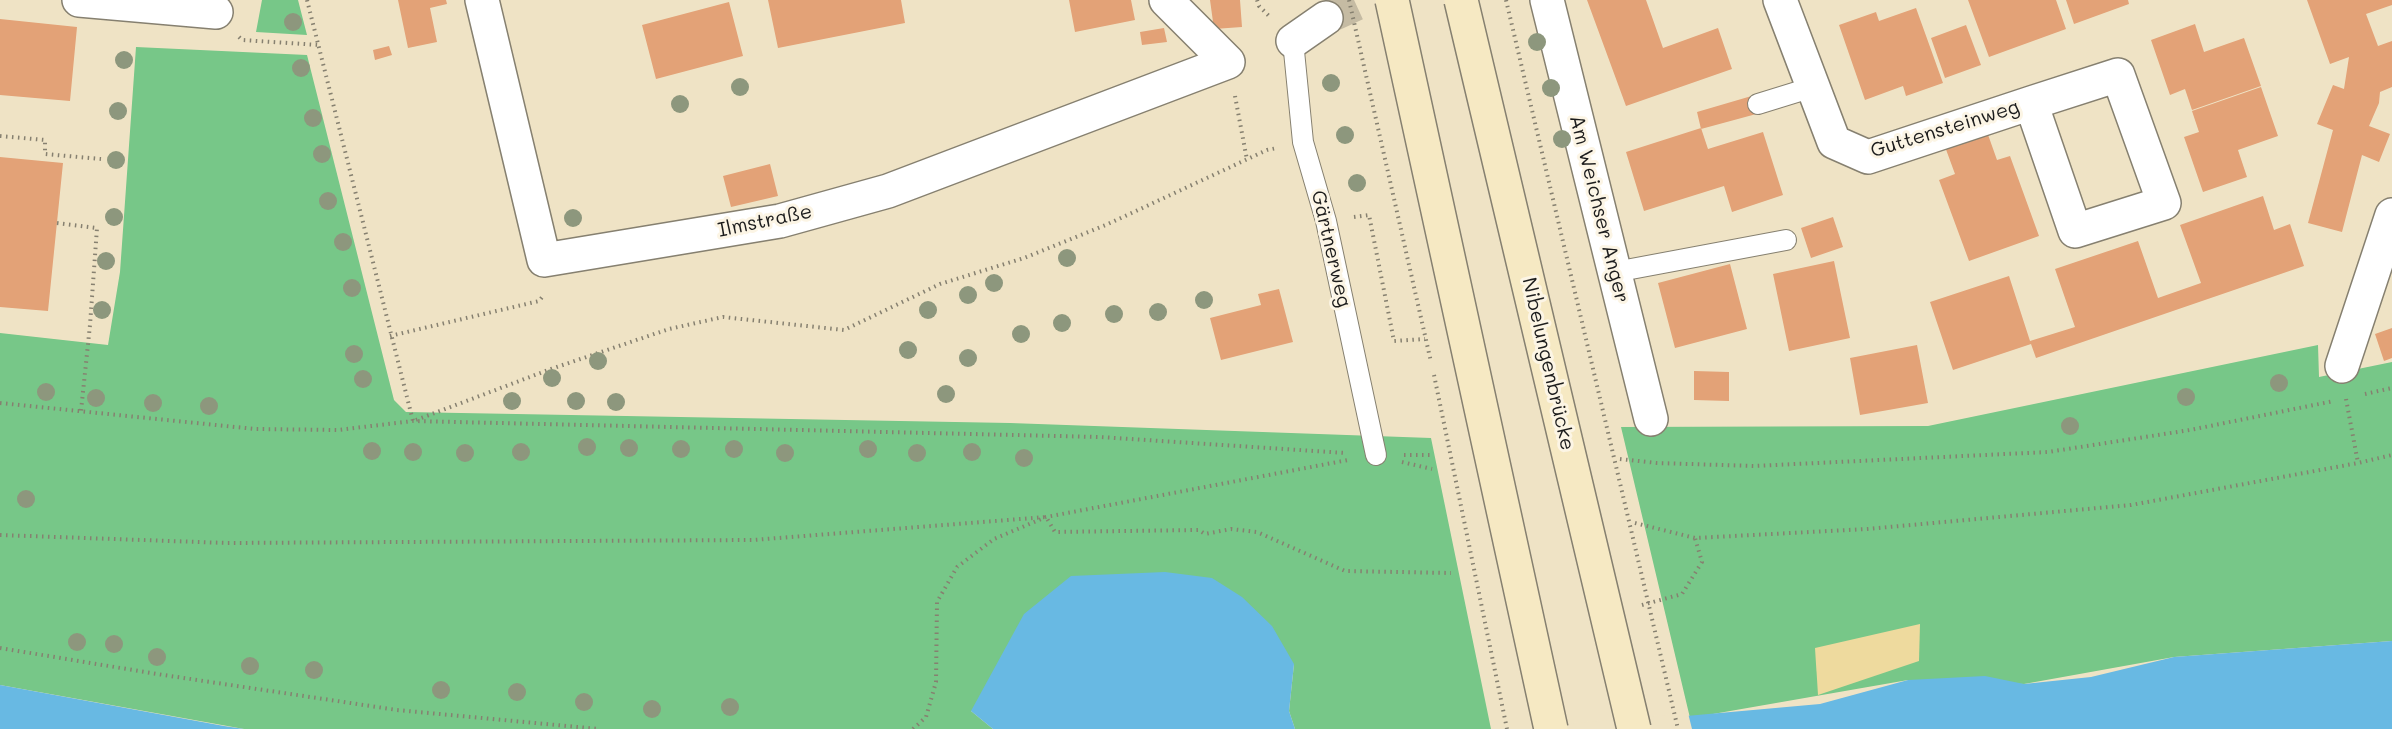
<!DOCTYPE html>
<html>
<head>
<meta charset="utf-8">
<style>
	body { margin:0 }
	canvas { display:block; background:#efe3c5 }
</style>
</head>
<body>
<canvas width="2392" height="729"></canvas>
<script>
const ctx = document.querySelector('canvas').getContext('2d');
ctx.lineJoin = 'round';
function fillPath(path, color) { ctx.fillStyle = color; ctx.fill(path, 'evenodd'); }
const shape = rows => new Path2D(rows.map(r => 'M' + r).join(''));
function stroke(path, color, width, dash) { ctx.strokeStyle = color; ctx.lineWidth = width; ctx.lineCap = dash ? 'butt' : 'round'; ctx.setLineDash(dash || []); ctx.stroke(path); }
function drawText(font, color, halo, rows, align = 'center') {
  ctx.font = font + ' Mali,sans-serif'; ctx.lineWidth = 6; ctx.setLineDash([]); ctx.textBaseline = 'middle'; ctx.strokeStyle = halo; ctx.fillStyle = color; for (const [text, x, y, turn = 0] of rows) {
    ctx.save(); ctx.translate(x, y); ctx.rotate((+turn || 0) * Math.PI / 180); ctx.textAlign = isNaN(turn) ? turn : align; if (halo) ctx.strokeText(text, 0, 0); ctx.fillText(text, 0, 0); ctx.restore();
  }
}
fillPath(shape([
	[262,0,298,0,307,35,256,32],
	[136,47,307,55,394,400,406,412,1010,423,1431,438,1491,729,1295,729,1289,711,1294,664,971,711,993,729,244,729,0,685,0,333,108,345,120,272],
	[2318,345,2319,377,2392,362,2392,641,2174,657,2024,684,1908,680,1690,718,1621,427,1928,426]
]), '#77c788');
fillPath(shape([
	[1920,624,1919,661,1818,695,1815,648]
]), '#eeda9e');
fillPath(shape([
	[1165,572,1212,578,1242,597,1272,626,1294,664,1289,711,1295,729,993,729,971,711,1024,614,1071,576],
	[2392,641,2392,729,1541,729,1820,704,1908,680,1985,676,2024,684,2091,677,2174,657],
	[0,685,224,726,244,729,0,729]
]), '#68b9e3');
fillPath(shape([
	[1688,713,1692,729,1537,729,1540,726]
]), '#efe3c5');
fillPath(shape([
	[398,0,446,0,447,4,430,8,437,42,408,48],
	[768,0,901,0,905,23,778,48],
	[1069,0,1131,0,1135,20,1075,32],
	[1210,0,1240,0,1242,27,1214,29],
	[1587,0,1646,0,1663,48,1718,28,1732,69,1626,106],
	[1968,0,2056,0,2066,29,1989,57],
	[2066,0,2128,0,2129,4,2074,24],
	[2307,0,2392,0,2392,5,2366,14,2378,46,2392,41,2392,87,2380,92,2379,103,2369,126,2390,134,2379,162,2362,155,2342,232,2308,223,2333,130,2317,124,2333,85,2344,89,2349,57,2330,64],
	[729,2,743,56,656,79,642,25],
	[1916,8,1943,83,1906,96,1903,86,1865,100,1839,25,1876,12,1879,21],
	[0,19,77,27,70,101,0,95],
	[2195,24,2204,52,2244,38,2261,86,2192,110,2185,89,2170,95,2151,40],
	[1966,25,1981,65,1945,78,1931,38],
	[1164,28,1167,42,1142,45,1140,32],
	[389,46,392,55,375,60,373,50],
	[2261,87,2278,136,2238,150,2247,177,2203,192,2184,137,2199,132,2192,111],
	[1755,95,1760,113,1701,129,1697,112],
	[1701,128,1708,149,1763,132,1783,195,1732,212,1724,186,1644,211,1626,152],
	[1986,129,1997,160,2010,156,2039,236,1969,261,1939,180,1955,174,1944,144],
	[0,157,63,163,48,311,0,307],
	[770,164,778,196,731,207,723,176],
	[2263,196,2274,230,2290,224,2304,266,2036,358,2031,344,1953,370,1930,302,2009,276,2030,341,2075,327,2055,269,2138,241,2158,298,2201,283,2180,225],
	[1833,217,1843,247,1811,258,1801,228],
	[1834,261,1850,338,1789,351,1773,274],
	[1730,264,1747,329,1675,348,1658,283],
	[1279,289,1293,342,1221,360,1210,318,1261,305,1258,294],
	[2392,328,2392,358,2384,361,2375,334],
	[1917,345,1928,403,1860,415,1850,358],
	[1694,371,1729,372,1729,401,1694,400]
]), '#e3a277');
stroke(shape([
	[1326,18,1365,0]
]), '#c5bba3', 33, [33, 16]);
const service = shape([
	[1293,41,1303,142,1326,221,1376,455],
	[1758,104,1813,87],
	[1615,272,1786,240]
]);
const minor = shape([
	[79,0,216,12],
	[482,0,544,260,780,221,888,191,1228,62,1166,0],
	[1547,0,1651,419],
	[1780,0,1834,142,1868,157,2031,103,2118,75,2164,203,2075,231,2031,103],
	[1293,41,1326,18],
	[2342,366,2392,215]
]);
stroke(service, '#868070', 22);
stroke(minor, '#868070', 36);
stroke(shape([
	[307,0,413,421],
	[1257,0,1259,6,1270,17],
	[239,37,242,40,319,45],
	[1235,96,1247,160],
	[0,136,45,140,45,154,101,159],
	[1354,217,1369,215,1394,341,1425,339],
	[57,223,97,228,90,325,81,411],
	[390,336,539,301,543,296],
	[2365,394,2392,388],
	[2346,399,2358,463],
	[0,403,255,429,338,430,413,421,1100,437,1345,453],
	[416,420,551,369,669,329,723,317,844,330,940,284,1024,258,1108,224,1267,150,1277,148],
	[1404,455,1430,455],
	[1620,459,1657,463,1754,466,2048,452,2190,430,2334,401],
	[1402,462,1432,469],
	[1635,523,1695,538,1867,529,2131,505,2358,463,2392,455],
	[0,535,227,543,753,540,1046,517,1055,532,1199,530,1205,534,1231,529,1257,532,1345,571,1451,573],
	[1642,605,1682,594,1702,562,1695,538],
	[0,648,157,674,397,710,599,729],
	[913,729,926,717,936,682,937,602,957,567,994,539,1046,517,1348,460]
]), '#868070', 4, [1.5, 4.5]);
stroke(service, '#fff', 20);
stroke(minor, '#fff', 33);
const secondaryBridge = shape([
	[1392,0,1551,729],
	[1461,0,1634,729]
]);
stroke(secondaryBridge, '#868070', 36, []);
stroke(shape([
	[1349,0,1431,362],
	[1506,0,1678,729],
	[1434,375,1507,729]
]), '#868070', 4, [1.5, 4.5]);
stroke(secondaryBridge, '#f6e9c3', 33);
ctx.fillStyle = '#8d977d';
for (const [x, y] of [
	[293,22],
	[1537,42],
	[124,60],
	[301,68],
	[1331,83],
	[740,87],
	[1551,88],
	[680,104],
	[118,111],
	[313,118],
	[1345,135],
	[1562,139],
	[322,154],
	[116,160],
	[1357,183],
	[328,201],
	[114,217],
	[573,218],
	[343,242],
	[1067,258],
	[106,261],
	[994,283],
	[352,288],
	[968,295],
	[1204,300],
	[102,310],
	[928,310],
	[1158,312],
	[1114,314],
	[1062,323],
	[1021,334],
	[908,350],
	[354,354],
	[968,358],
	[598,361],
	[552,378],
	[363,379],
	[2279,383],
	[46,392],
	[946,394],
	[2186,397],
	[96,398],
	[512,401],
	[576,401],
	[616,402],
	[153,403],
	[209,406],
	[2070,426],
	[587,447],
	[629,448],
	[681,449],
	[734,449],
	[868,449],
	[372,451],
	[413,452],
	[521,452],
	[972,452],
	[465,453],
	[785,453],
	[917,453],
	[1024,458],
	[26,499],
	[77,642],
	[114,644],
	[157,657],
	[250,666],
	[314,670],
	[441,690],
	[517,692],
	[584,702],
	[730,707],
	[652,709]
]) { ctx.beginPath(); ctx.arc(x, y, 9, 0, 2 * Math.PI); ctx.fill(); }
drawText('20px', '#1c1c1c', '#fcf5e5', [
	["Guttensteinweg",1945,129,-17],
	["Am Weichser Anger",1599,209,76],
	["Ilmstraße",765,221,-12],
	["Gärtnerweg",1331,249,77],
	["Nibelungenbrücke",1548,364,77]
]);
</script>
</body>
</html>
